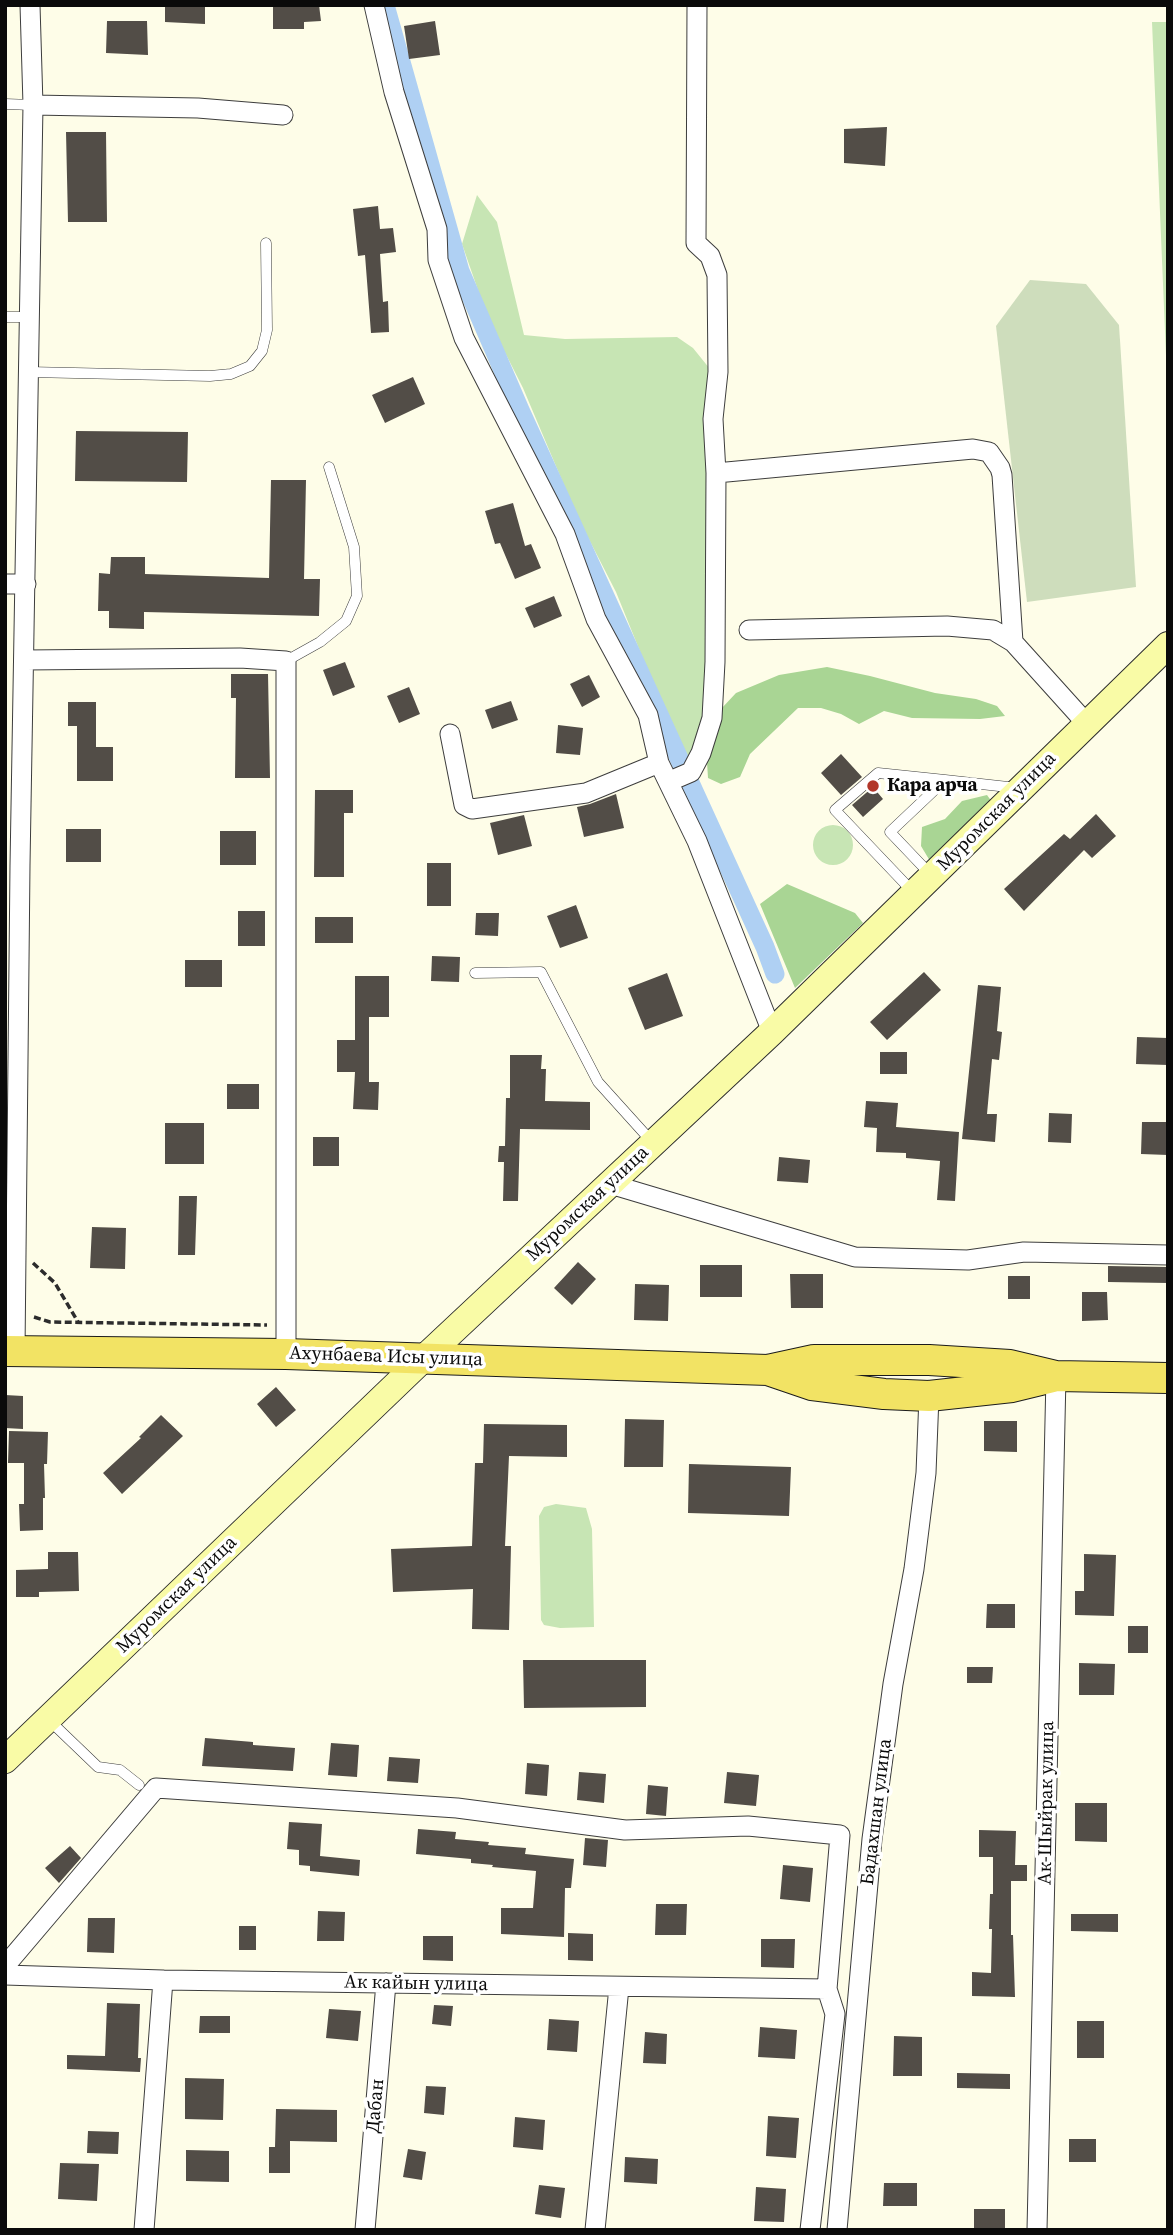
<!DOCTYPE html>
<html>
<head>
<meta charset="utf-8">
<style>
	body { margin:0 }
	#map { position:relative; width:1173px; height:2235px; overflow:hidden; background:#fefde8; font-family:"Source Serif 4",serif }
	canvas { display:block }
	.frame { position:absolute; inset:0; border:7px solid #0a0a0a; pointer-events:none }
</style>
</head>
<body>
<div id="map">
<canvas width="1173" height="2235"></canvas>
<div class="frame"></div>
</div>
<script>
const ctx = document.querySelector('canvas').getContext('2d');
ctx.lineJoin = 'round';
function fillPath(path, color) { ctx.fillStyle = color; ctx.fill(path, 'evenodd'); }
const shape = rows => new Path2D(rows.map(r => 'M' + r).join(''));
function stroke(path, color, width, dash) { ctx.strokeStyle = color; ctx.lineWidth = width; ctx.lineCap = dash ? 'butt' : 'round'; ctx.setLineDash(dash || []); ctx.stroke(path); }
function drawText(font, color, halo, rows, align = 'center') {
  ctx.font = font + ' "Source Serif 4",serif'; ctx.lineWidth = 7; ctx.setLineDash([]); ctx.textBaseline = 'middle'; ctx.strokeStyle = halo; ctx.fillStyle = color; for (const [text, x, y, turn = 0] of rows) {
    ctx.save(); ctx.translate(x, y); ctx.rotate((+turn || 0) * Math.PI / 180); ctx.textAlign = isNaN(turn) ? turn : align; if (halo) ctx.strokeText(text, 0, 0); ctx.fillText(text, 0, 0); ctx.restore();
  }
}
fillPath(shape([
	[1152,22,1168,22,1168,403],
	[477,195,497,222,524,335,565,339,677,337,693,348,710,369,711,518,707,700,699,741,686,765,616,592,577,516,523,388,488,319,462,244],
	'813 845a20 20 0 1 1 40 0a20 20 0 1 1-40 0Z',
	[556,1504,586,1508,592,1529,594,1627,560,1628,544,1625,541,1620,539,1516,544,1507]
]), '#c7e5b4');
fillPath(shape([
	[827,667,870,676,935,693,976,699,997,706,1005,716,980,719,912,718,884,711,859,724,841,714,821,708,798,708,750,754,740,777,721,784,708,778,707,762,721,709,736,693,779,675],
	[987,795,992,802,930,861,921,846,922,827,945,819,962,801],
	[787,884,855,913,863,923,795,988,760,904]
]), '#a9d594');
fillPath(shape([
	[1030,280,1086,284,1119,325,1136,587,1027,602,996,326]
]), '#ceddbc');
stroke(shape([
	[385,5,460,271,520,410,765,947,775,974]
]), '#afd0f3', 19);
fillPath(shape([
	[165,5,205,5,205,24,165,22],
	[273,5,319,5,321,21,304,22,304,29,273,29],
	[107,21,147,21,148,55,106,53],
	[435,21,440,55,409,59,404,26],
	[887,127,885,166,844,163,844,129],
	[66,132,106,132,107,222,68,222],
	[378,206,380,229,393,228,396,252,380,254,383,302,388,301,389,332,371,333,365,255,358,256,353,209],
	[413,377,425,404,385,423,372,395],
	[76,431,188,432,187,482,75,481],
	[271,480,306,480,304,579,320,579,319,616,144,612,144,629,109,628,109,611,98,611,99,573,110,574,111,557,145,557,145,574,269,578],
	[513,503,525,546,531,544,541,568,515,579,500,543,495,544,485,511],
	[554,596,562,616,534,628,525,608],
	[345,662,355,687,333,696,323,670],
	[231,674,268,674,270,778,235,778,236,698,231,698],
	[589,675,600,697,582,707,570,684],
	[409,687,420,714,399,723,387,696],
	[511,701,518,720,492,729,485,710],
	[68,702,96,702,96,747,113,747,113,781,77,781,77,726,68,726],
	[558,725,583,728,580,755,556,753],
	[841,754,862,777,841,795,821,773],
	[873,787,883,799,863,817,852,805],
	[315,790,353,790,353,813,344,813,344,877,314,877],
	[616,794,624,828,584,837,577,807,590,804],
	[1096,814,1116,836,1092,858,1084,850,1024,911,1004,889,1064,834,1070,839],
	[524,815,532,846,498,855,490,823],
	[66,829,101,829,101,862,66,862],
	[220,831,256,831,256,865,220,865],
	[427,863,451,863,451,906,427,906],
	[576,905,588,938,560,948,547,916],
	[238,911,265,911,265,946,238,946],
	[476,913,499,913,498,936,475,935],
	[315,917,353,917,353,943,315,943],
	[432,956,460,957,459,982,431,981],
	[185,960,222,960,222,987,185,987],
	[924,972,941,990,887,1040,870,1022],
	[667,973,683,1016,645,1030,628,988],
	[355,976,389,976,389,1017,369,1017,369,1082,379,1082,378,1110,353,1109,355,1072,337,1072,337,1040,355,1040],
	[978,985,1001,987,997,1031,1002,1032,999,1060,992,1059,987,1114,997,1114,995,1142,962,1139],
	[1137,1037,1168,1038,1168,1065,1136,1064],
	[880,1052,907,1052,907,1074,880,1074],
	[510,1055,542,1055,541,1069,546,1069,545,1101,590,1102,590,1130,520,1129,518,1201,503,1201,504,1162,498,1162,499,1146,505,1146,506,1098,510,1098],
	[227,1084,259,1084,259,1109,227,1109],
	[866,1101,898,1103,896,1127,959,1132,955,1201,937,1200,940,1161,906,1158,906,1153,876,1152,877,1128,864,1127],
	[1049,1113,1072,1114,1071,1143,1048,1142],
	[1142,1122,1168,1122,1168,1155,1141,1154],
	[165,1123,204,1123,204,1164,165,1164],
	[313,1137,339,1137,339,1166,313,1166],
	[779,1157,810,1160,808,1183,777,1181],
	[179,1196,197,1196,195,1255,178,1255],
	[92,1227,126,1228,125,1269,90,1268],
	[578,1262,596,1279,572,1305,554,1288],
	[700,1265,742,1265,742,1297,700,1297],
	[1108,1266,1168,1267,1168,1283,1108,1282],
	[790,1274,823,1274,823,1308,791,1308],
	[1008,1276,1030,1276,1030,1299,1008,1299],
	[635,1284,669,1285,668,1321,634,1320],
	[1082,1292,1107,1292,1108,1320,1082,1321],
	[276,1387,296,1410,276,1427,257,1404],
	[5,1395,23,1396,23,1429,5,1428],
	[161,1415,183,1436,122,1494,103,1473,141,1438,139,1437],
	[625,1419,664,1420,663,1467,624,1467],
	[984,1421,1017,1421,1017,1452,984,1451],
	[484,1424,567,1425,567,1457,509,1456,505,1546,511,1546,509,1630,472,1629,473,1589,393,1592,391,1549,472,1546,475,1463,483,1463],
	[9,1431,48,1432,47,1464,44,1464,45,1498,43,1498,43,1530,20,1531,19,1504,24,1504,24,1463,8,1463],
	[689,1464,791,1467,789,1516,688,1513],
	[48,1552,78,1552,79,1591,39,1592,39,1597,16,1597,16,1570,48,1569],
	[1084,1554,1116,1555,1114,1616,1075,1615,1075,1591,1084,1591],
	[987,1604,1015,1604,1015,1628,986,1628],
	[1128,1626,1148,1626,1148,1653,1128,1653],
	[523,1660,646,1660,646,1707,524,1708],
	[1079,1663,1115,1664,1114,1695,1079,1695],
	[967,1667,993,1667,992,1683,967,1683],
	[205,1738,253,1742,253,1745,295,1748,293,1771,202,1766],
	[331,1743,359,1745,357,1777,328,1775],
	[389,1757,420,1759,418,1783,387,1781],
	[527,1763,549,1765,547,1796,525,1794],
	[579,1772,606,1774,604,1803,577,1800],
	[727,1772,759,1775,756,1806,724,1803],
	[648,1785,668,1787,666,1816,646,1814],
	[1075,1803,1107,1803,1107,1842,1075,1841],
	[289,1822,322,1824,320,1856,360,1860,359,1876,310,1871,310,1866,299,1865,299,1850,287,1849],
	[418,1829,456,1832,455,1839,489,1842,488,1845,526,1848,525,1854,574,1859,571,1888,565,1888,564,1937,501,1934,501,1908,533,1908,536,1871,492,1867,493,1865,471,1863,471,1859,416,1854],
	[979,1830,1016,1831,1015,1865,1027,1865,1027,1881,1011,1881,1011,1935,1013,1935,1015,1997,972,1996,972,1972,991,1973,992,1929,989,1929,990,1894,993,1894,993,1857,979,1857],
	[585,1838,608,1840,606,1867,583,1865],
	[70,1846,81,1858,59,1883,45,1868],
	[783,1865,813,1868,810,1902,780,1899],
	[656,1904,687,1904,686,1935,655,1935],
	[318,1911,345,1912,344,1941,317,1941],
	[1071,1914,1118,1914,1118,1932,1071,1931],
	[88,1918,115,1918,114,1953,87,1952],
	[239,1926,256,1926,256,1950,239,1950],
	[568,1933,593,1934,593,1961,568,1960],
	[423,1936,453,1936,453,1961,423,1960],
	[761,1939,795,1939,794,1968,761,1967],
	[107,2003,140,2004,138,2058,141,2058,140,2072,67,2069,67,2055,105,2056],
	[434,2005,453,2006,451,2026,432,2024],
	[329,2009,361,2011,358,2041,326,2038],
	[200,2016,230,2016,230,2033,199,2033],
	[549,2019,579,2021,577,2052,547,2050],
	[1077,2021,1104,2021,1104,2058,1077,2058],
	[760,2027,797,2030,795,2059,758,2057],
	[645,2032,667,2034,666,2064,643,2063],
	[894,2036,922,2037,922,2076,893,2076],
	[957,2073,1010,2074,1010,2089,957,2088],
	[185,2078,224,2079,223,2120,185,2119],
	[426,2086,446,2087,444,2115,424,2113],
	[276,2109,337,2110,337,2142,290,2141,290,2173,269,2173,269,2147,275,2147],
	[768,2116,799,2118,796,2158,766,2156],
	[515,2117,545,2120,543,2150,513,2147],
	[88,2131,119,2132,118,2154,87,2153],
	[1069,2139,1096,2139,1096,2162,1069,2162],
	[408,2149,426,2152,422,2180,403,2177],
	[186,2150,229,2151,229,2182,186,2181],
	[625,2157,658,2159,657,2184,624,2182],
	[60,2163,99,2164,97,2201,58,2199],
	[884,2183,917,2183,917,2206,883,2206],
	[539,2185,565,2188,561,2218,535,2214],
	[756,2187,786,2189,784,2222,754,2221],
	[974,2209,1005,2209,1005,2230,974,2230]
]), '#524d47');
const lane = shape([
	[5,104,33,105],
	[5,317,30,317],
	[29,372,210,376,231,374,250,366,262,351,267,330,266,243],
	[286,661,320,642,346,621,357,596,354,547,329,467],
	[930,874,890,832,945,780,1017,788],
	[913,892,835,810,878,773,945,780],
	[475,973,541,972,598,1082,653,1143],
	[49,1720,98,1767,120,1770,139,1785]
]);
const street = shape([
	[374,5,394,92,437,229,438,260,464,338,565,534,596,619,648,715,659,763,697,841,772,1032],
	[33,105,198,108,283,115],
	[716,473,973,449,989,452,1000,468,1002,475,1013,642],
	[5,584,26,584],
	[749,630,947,626,993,630,1013,642,1086,723],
	[25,660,240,658,286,661,286,1354],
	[450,734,464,805,472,809,586,793,659,763],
	[670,781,691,772,701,753,712,718,715,662,716,473,713,419,718,372,717,275,710,256,696,243,697,5],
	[610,1184,855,1257,968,1260,1024,1252,1168,1255],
	[15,1351,20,865,33,105,30,5],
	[5,1966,156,1788,457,1808,625,1830,748,1826,840,1835,827,1989,835,2014,810,2230],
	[5,1975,163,1980,827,1989],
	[144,2230,163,1980],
	[365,2230,386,1983],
	[595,2230,619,1987],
	[837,2230,872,1839,893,1684,914,1569,926,1473,929,1396],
	[1037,2230,1056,1376]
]);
const secondary = shape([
	[5,1760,424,1358,772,1032,1168,645]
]);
const primary = shape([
	[5,1351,286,1354,768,1370,814,1360,929,1360,1010,1365,1056,1376,1168,1378],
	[768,1370,812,1385,884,1394,929,1396,1012,1387,1053,1377]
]);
stroke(lane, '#3d3d3d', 11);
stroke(street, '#3d3d3d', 21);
stroke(secondary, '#2c2c2c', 28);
stroke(primary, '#1b1b1b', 32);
stroke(shape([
	[33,1263,55,1283,78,1322],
	[34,1317,50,1322,267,1325]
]), '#2c2c2c', 3.5, [7, 3.5]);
stroke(lane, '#fff', 10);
stroke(street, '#fff', 19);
stroke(secondary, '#f9fba6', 26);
stroke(primary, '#f2e364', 30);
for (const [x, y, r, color] of [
	[873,786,7,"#b2362a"]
]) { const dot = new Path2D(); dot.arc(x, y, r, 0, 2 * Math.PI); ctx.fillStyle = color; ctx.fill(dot); stroke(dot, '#fff', 2.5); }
drawText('bold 19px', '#0a0a0a', '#fff', [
	["Кара арча",887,786]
], 'left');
drawText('19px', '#0a0a0a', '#fff', [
	["Муромская улица",997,812,-45],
	["Муромская улица",588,1204,-43],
	["Ахунбаева Исы улица",386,1357,2],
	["Муромская улица",177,1595,-44],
	["Ак-Шыйрак улица",1047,1803,-89],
	["Бадахшан улица",877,1812,-83],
	["Ак кайын улица",416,1984,1],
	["Дабан",376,2106,-85]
]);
</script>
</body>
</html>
